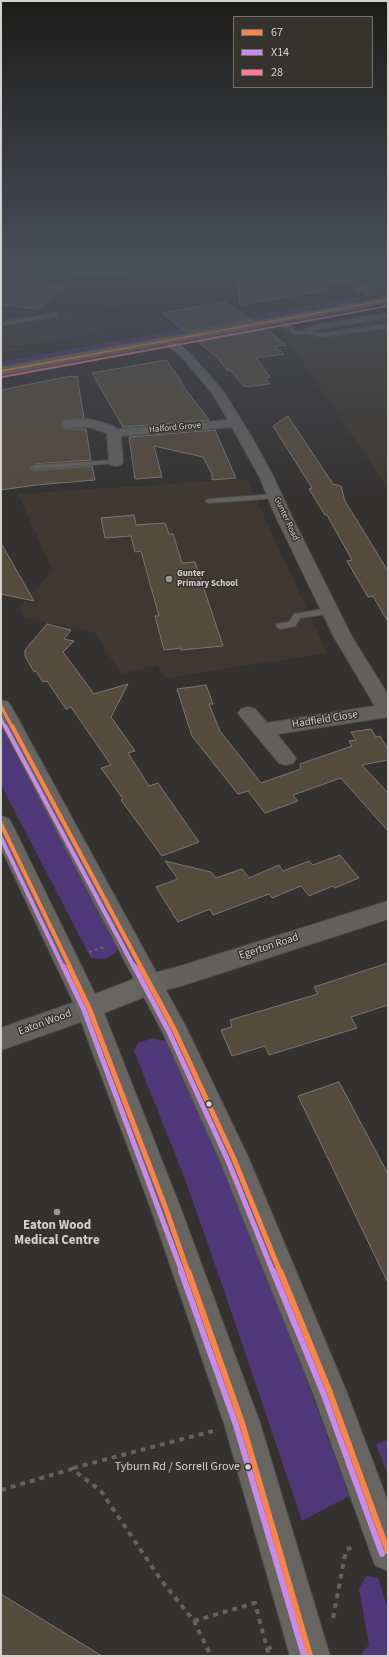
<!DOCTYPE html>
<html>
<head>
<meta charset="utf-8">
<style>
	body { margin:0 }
	#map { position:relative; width:389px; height:1657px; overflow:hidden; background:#343230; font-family:"Source Sans 3",sans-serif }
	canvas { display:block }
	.frame { position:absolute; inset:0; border:2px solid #d3d1ce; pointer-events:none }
	.legend { position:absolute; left:233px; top:16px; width:140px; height:72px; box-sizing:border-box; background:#36332e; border:1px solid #75726e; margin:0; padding:5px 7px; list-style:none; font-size:12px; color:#d3d1ce }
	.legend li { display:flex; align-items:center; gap:8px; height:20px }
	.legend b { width:20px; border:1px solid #75726e }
</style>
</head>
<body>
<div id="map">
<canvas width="389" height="1657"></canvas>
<div class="frame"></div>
<ul class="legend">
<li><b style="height:5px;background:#f8844c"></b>67</li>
<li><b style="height:5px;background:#ca8be6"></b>X14</li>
<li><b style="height:5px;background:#fe7a93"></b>28</li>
</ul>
</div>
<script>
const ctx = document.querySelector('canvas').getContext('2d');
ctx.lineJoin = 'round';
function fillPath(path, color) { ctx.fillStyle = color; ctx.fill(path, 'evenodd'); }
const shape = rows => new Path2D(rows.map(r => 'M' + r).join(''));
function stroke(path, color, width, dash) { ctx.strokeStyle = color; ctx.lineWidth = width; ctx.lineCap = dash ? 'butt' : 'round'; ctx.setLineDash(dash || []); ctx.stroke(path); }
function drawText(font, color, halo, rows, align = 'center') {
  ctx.font = font + ' "Source Sans 3",sans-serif'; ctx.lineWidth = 3; ctx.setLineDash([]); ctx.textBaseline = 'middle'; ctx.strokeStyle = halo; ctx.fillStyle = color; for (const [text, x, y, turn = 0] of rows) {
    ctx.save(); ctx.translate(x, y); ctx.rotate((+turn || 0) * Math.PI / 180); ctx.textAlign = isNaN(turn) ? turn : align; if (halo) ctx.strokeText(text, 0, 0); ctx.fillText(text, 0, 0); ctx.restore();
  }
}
fillPath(shape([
	[71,310,101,332,1,350,1,322],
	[388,311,388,489,281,330],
	[247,479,327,653,165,678,157,665,121,674,94,632,24,618,19,607,53,571,18,494]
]), '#3e3830');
fillPath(shape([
	[363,296,369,297,370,299,1,367,1,362],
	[1,722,116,944,117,952,105,959,91,958,1,785],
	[153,1038,168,1042,188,1081,262,1258,349,1496,302,1521,227,1299,185,1179,134,1051,138,1043],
	[388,1440,388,1475,376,1444],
	[366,1576,378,1578,388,1609,388,1656,359,1656,369,1645,359,1589]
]), '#4f3779');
const building = shape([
	[1,268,5,268,20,282,23,282,15,288,14,292,16,294,25,294,39,284,67,287,37,309,1,304,1,268],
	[237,268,316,268,338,281,318,284,328,290,240,305,237,268],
	[224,302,252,320,186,332,162,313,224,302],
	[264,328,286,345,275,346,284,354,256,358,270,377,265,378,270,384,245,387,230,370,227,370,217,357,196,340,264,328],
	[166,360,182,382,180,382,209,420,123,427,92,373,166,360],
	[71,376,72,377,77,376,84,418,64,420,61,425,64,428,69,429,86,429,91,460,35,464,30,468,35,470,92,466,95,480,36,485,1,490,1,390,71,376],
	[288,416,333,484,341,486,345,501,388,571,388,622,373,596,368,597,347,561,352,560,327,515,325,515,309,489,312,488,273,426,288,416],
	[215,430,236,478,212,480,212,474,203,457,154,446,162,477,135,479,129,437,215,430],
	[134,515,136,525,165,523,169,534,173,534,182,563,195,562,223,646,181,650,181,648,164,650,155,616,159,616,141,551,135,552,131,536,105,538,101,518,134,515],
	[1,543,34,601,1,594,1,543],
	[47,624,71,630,64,639,74,641,63,652,94,694,128,684,111,717,135,751,128,753,149,786,158,783,199,842,162,856,121,800,123,799,101,768,111,765,71,707,66,709,47,681,43,682,36,671,34,672,25,656,25,650,47,624],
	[206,685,213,704,209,704,220,731,261,783,301,769,300,764,352,746,349,741,356,740,351,732,371,729,376,737,380,736,388,749,388,760,362,765,388,793,388,831,341,778,293,795,298,801,265,813,248,791,238,794,192,736,177,689,206,685],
	[340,855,359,878,335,888,333,886,309,896,301,886,272,898,269,894,213,915,210,909,178,922,156,887,178,879,165,861,211,872,216,878,242,869,249,878,279,865,283,871,309,861,313,865,340,855],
	[388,963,388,1005,351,1017,357,1028,269,1055,265,1046,232,1056,221,1030,232,1027,230,1020,318,994,314,987,388,963],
	[339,1082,388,1174,388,1283,298,1096,339,1082],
	[1,1594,102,1656,1,1656,1,1594]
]);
fillPath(building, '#544b3d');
stroke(building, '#787775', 1);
const lane = shape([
	[380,300,384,300,388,303,388,308,380,302,380,300],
	[55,313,58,315,57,316,1,326,1,322,55,313],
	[388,313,388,317,311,331,314,332,323,333,388,324,388,328,323,337,308,334,294,334,276,320,281,319,297,331,305,331,305,329,318,325,388,313],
	[116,460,118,461,118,463,35,469,31,467,35,465,116,460],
	[275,494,279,496,278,498,209,503,205,501,209,499,275,494],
	[330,608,333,609,334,611,333,613,300,618,295,626,280,629,276,626,277,624,289,622,294,614,330,608]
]);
const street = shape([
	[37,268,101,270,173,268,168,271,101,276,54,272,24,293,16,293,15,291,16,289,42,271,37,268],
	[317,268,330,268,375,291,376,293,375,295,367,295,317,268],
	[167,337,171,338,189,352,223,391,253,439,274,478,291,515,352,637,388,695,388,717,277,734,296,758,293,763,286,765,279,763,241,717,238,713,241,709,248,707,255,709,267,723,375,706,334,637,275,515,260,478,232,427,121,436,123,462,121,465,116,466,111,465,109,462,107,434,104,432,89,427,69,428,64,427,62,424,64,421,69,420,90,419,114,426,117,429,228,420,212,393,181,356,163,342,161,340,163,338,167,337],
	[388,901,388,919,184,985,150,994,141,991,137,984,141,977,150,974,184,965,388,901],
	[89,997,98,1000,102,1008,98,1016,1,1050,1,1028,89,997]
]);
const secondary = shape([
	[1,700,8,702,11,706,187,1029,249,1159,347,1393,388,1502,388,1571,375,1565,313,1393,220,1161,163,1033,144,997,104,1013,181,1209,260,1423,330,1656,290,1656,224,1423,151,1209,76,1008,1,848,1,816,9,819,12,824,95,994,134,979,1,724,1,700]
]);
const highway = shape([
	[388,297,388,303,1,375,1,367,388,297]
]);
stroke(lane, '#504e4c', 2);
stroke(street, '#504e4c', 2);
stroke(secondary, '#504e4c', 2);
stroke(highway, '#504e4c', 2);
stroke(shape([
	[203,290,306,272],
	[69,313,145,300],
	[1,351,25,348]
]), '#646261', 1, [1.5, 1.5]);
stroke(shape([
	[89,952,104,947]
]), '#646261', 2.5, [3, 3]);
stroke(shape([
	[73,1468,213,1431],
	[1,1490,72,1469,101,1491,161,1580,194,1621,211,1656],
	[333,1618,346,1550,355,1546],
	[194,1621,255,1603,269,1656],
	[267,1649,274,1646]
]), '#646261', 4, [5, 5]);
fillPath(lane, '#626160');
fillPath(street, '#626160');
fillPath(secondary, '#68645f');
fillPath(highway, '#756d5e');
stroke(shape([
	[1,371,388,300]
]), '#f8844c', 2);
stroke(shape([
	[1,706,12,727]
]), '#f8844c', 3);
stroke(shape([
	[12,726,141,967],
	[1,824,70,967]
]), '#f8844c', 4);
stroke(shape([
	[69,966,89,1008,166,1209,188,1272],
	[140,966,174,1029,234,1159,280,1272]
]), '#f8844c', 5);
stroke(shape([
	[188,1271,242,1423,310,1656],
	[280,1271,330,1393,388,1552]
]), '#f8844c', 6);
stroke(shape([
	[1,719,5,727]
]), '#ca8be6', 3);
stroke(shape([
	[5,726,134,967],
	[1,838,63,967]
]), '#ca8be6', 4);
stroke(shape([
	[63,966,84,1010,182,1272],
	[134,966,169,1032,228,1161,273,1272]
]), '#ca8be6', 5);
stroke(shape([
	[181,1271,236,1425,304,1656],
	[273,1271,324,1395,382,1554]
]), '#ca8be6', 6);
stroke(shape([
	[2,377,388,306]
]), '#fe7a93', 2);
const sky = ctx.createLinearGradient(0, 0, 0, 500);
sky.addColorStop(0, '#1d1c1a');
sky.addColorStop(0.54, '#4a4f59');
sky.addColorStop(1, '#4a4f5900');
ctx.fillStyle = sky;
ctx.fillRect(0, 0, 389, 500);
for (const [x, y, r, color] of [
	[169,579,4,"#9b9997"],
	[209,1104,3.5,"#d3d1ce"],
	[57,1212,4,"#9b9997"],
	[248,1467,3.5,"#d3d1ce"]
]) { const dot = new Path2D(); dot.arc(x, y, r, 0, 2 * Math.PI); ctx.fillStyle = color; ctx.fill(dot); stroke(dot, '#36332e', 1.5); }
drawText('9px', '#d3d1ce', '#36332e', [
	["Halford Grove",175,428,-5],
	["Gunter Road",286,519,65]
]);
drawText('bold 9px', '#d3d1ce', '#36332e', [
	["Gunter",177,574],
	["Primary School",177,584]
], 'left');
drawText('11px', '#d3d1ce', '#36332e', [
	["Hadfield Close",325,720,-9],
	["Egerton Road",269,947,-18],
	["Eaton Wood",45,1023,-20]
]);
drawText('12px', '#d3d1ce', '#36332e', [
	["Tyburn Rd / Sorrell Grove",240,1467]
], 'right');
drawText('bold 13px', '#d3d1ce', '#36332e', [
	["Eaton Wood",57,1226],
	["Medical Centre",57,1241]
]);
</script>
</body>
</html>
